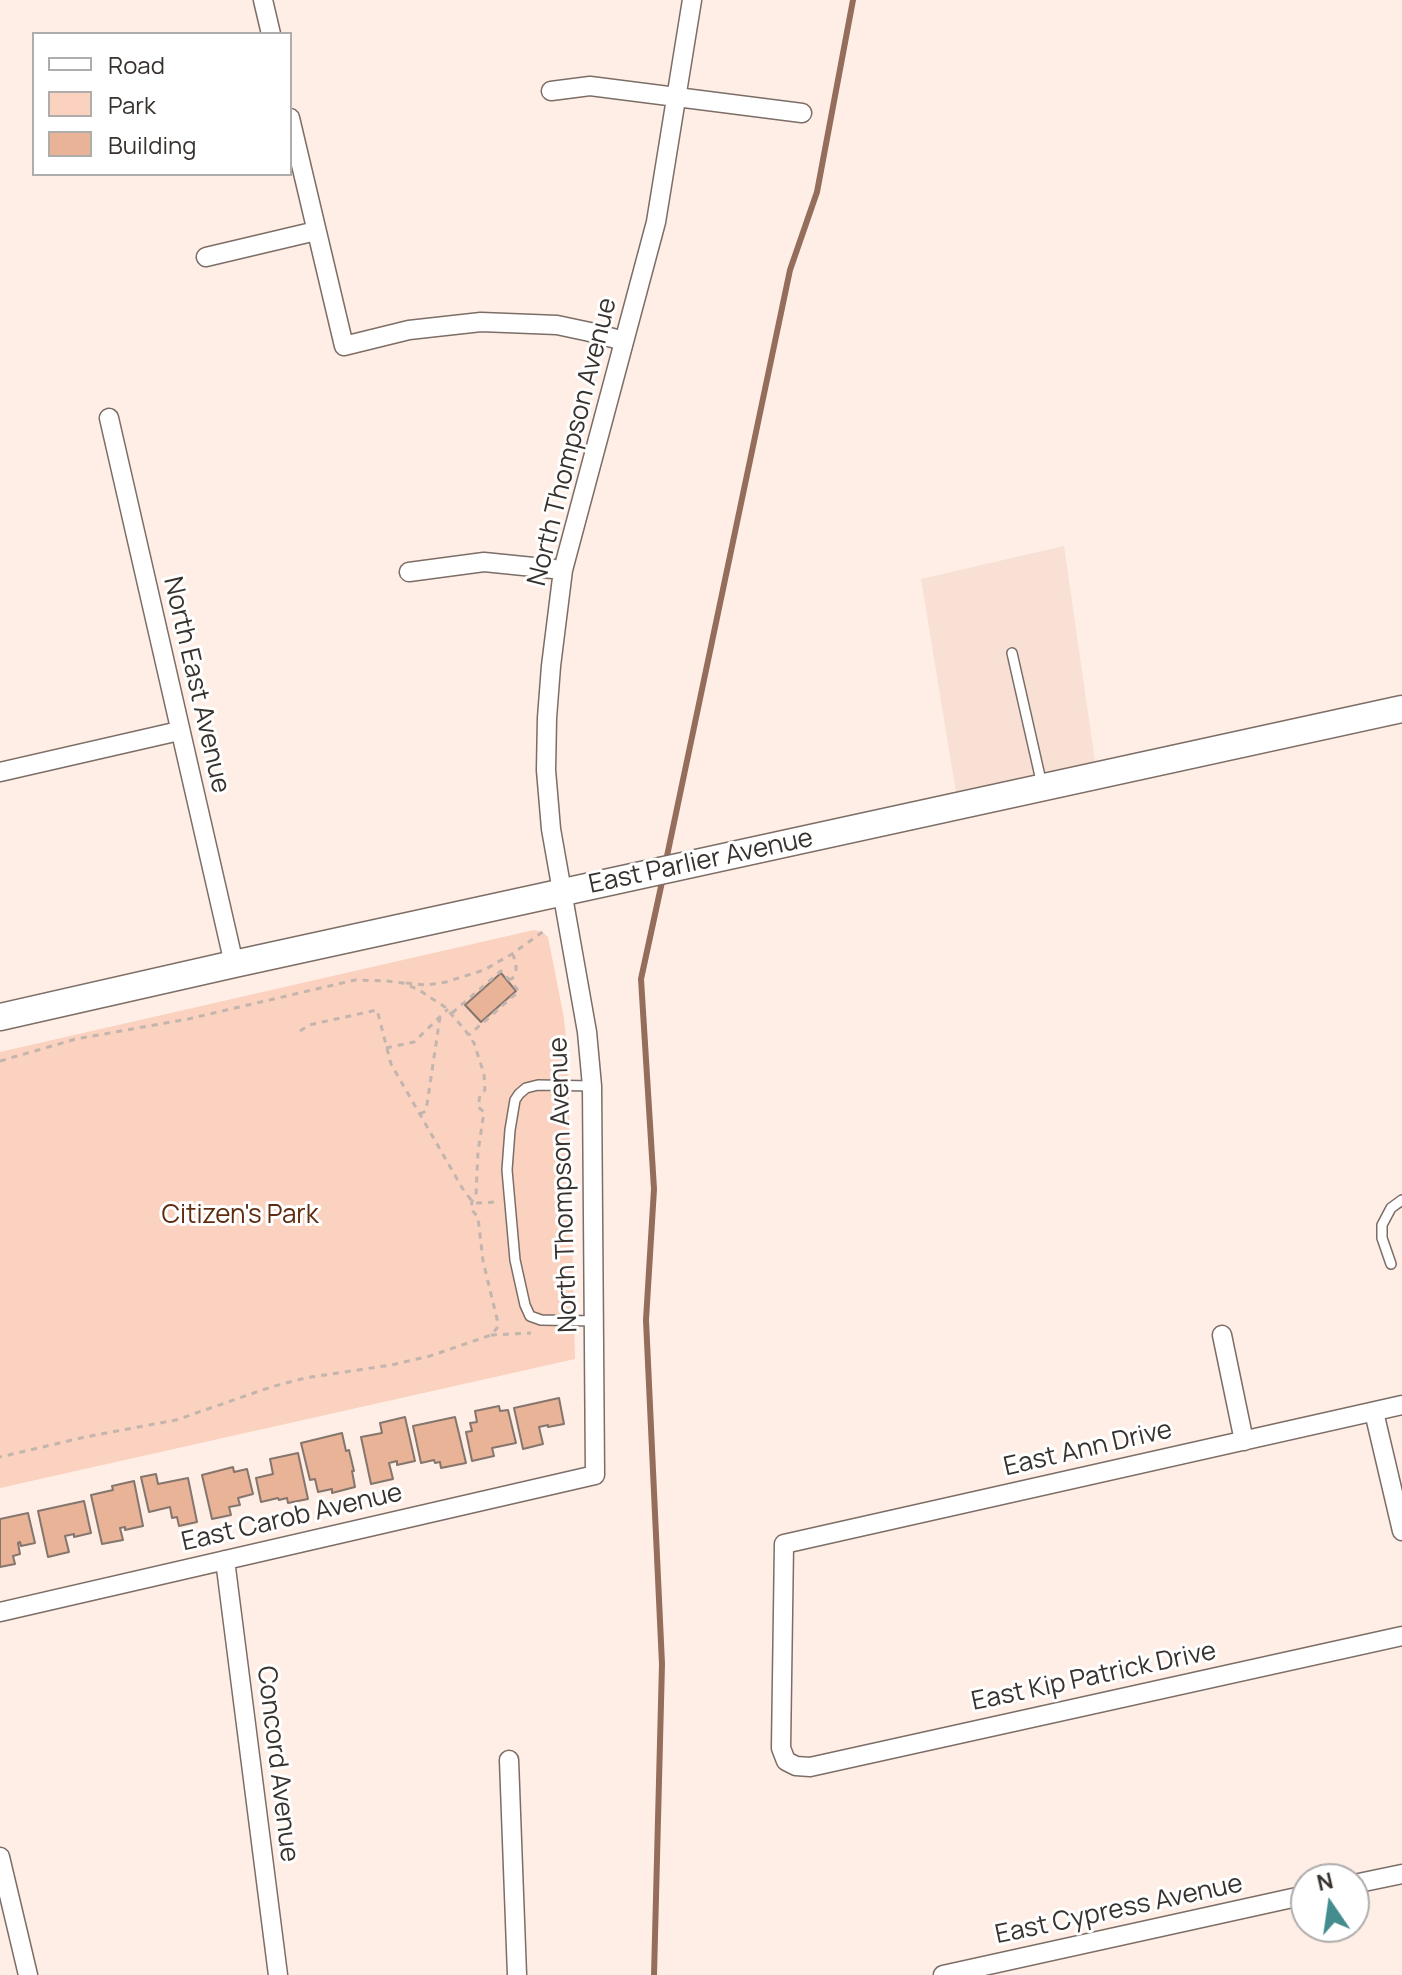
<!DOCTYPE html>
<html>
<head>
<meta charset="utf-8">
<style>
	body { margin:0 }
	#map { position:relative; width:1402px; height:1975px; overflow:hidden; background:#ffeee5; font-family:Manrope,sans-serif }
	canvas { display:block }
	.legend { position:absolute; left:32px; top:32px; width:260px; height:144px; box-sizing:border-box; background:#fff; border:2px solid #afadac; margin:0; padding:10px 14px; list-style:none; font-size:24px; color:#38322f }
	.legend li { display:flex; align-items:center; gap:16px; height:40px }
	.legend b { width:40px; border:2px solid #afadac }
	.north { position:absolute; left:1290px; top:1863px; width:80px; height:80px; box-sizing:border-box; background:#fff; border:2px solid #afadac; border-radius:50%; rotate:347deg; font-size:22px; font-weight:700; line-height:32px; text-align:center; color:#38322f }
	.north::after { content:''; display:block; margin:auto; width:28px; height:36px; background:#448c8d; clip-path:polygon(50% 0,100% 100%,50% 72%,0 100%) }
</style>
</head>
<body>
<div id="map">
<canvas width="1402" height="1975"></canvas>
<ul class="legend">
<li><b style="height:10px;background:#fff"></b>Road</li>
<li><b style="height:22px;background:#fad2bf"></b>Park</li>
<li><b style="height:22px;background:#e9b398"></b>Building</li>
</ul>
<div class="north">N</div>
</div>
<script>
const ctx = document.querySelector('canvas').getContext('2d');
ctx.lineJoin = 'round';
function fillPath(path, color) { ctx.fillStyle = color; ctx.fill(path, 'evenodd'); }
const shape = rows => new Path2D(rows.map(r => 'M' + r).join(''));
function stroke(path, color, width, dash) { ctx.strokeStyle = color; ctx.lineWidth = width; ctx.lineCap = dash ? 'butt' : 'round'; ctx.setLineDash(dash || []); ctx.stroke(path); }
function drawText(font, color, halo, rows, align = 'center') {
  ctx.font = font + ' Manrope,sans-serif'; ctx.lineWidth = 6; ctx.setLineDash([]); ctx.textBaseline = 'middle'; ctx.strokeStyle = halo; ctx.fillStyle = color; for (const [text, x, y, turn = 0] of rows) {
    ctx.save(); ctx.translate(x, y); ctx.rotate((+turn || 0) * Math.PI / 180); ctx.textAlign = isNaN(turn) ? turn : align; if (halo) ctx.strokeText(text, 0, 0); ctx.fillText(text, 0, 0); ctx.restore();
  }
}
fillPath(shape([
	[1064,546,1095,761,956,792,921,579]
]), '#f9e0d5');
fillPath(shape([
	[534,930,542,932,548,937,549,942,564,1018,568,1059,575,1359,0,1488,0,1052]
]), '#fad2bf');
stroke(shape([
	[667,856,790,270,817,192,853,0],
	[654,1975,662,1664,646,1320,654,1189,641,979,662,882]
]), '#946e5b', 6);
const building = shape([
	[501,973,516,991,481,1022,465,1005,501,973],
	[559,1398,564,1424,548,1427,548,1425,539,1427,543,1444,523,1449,514,1408,559,1398],
	[499,1406,500,1411,508,1410,516,1443,492,1448,494,1456,472,1461,466,1432,472,1431,470,1423,477,1422,475,1411,499,1406],
	[405,1417,415,1461,397,1465,397,1461,389,1463,393,1479,371,1484,361,1437,382,1433,380,1423,405,1417],
	[455,1417,466,1463,441,1468,440,1462,435,1463,434,1460,421,1463,413,1426,455,1417],
	[342,1433,346,1451,349,1450,354,1471,352,1471,355,1487,332,1493,332,1489,318,1492,315,1479,310,1480,301,1443,342,1433],
	[298,1453,308,1499,288,1503,287,1498,279,1500,278,1498,261,1502,256,1478,273,1474,270,1459,298,1453],
	[233,1467,234,1472,247,1469,253,1494,238,1498,240,1505,229,1507,231,1515,212,1519,202,1475,233,1467],
	[156,1474,158,1484,188,1478,197,1522,179,1526,177,1517,172,1518,170,1507,149,1512,141,1477,156,1474],
	[134,1481,143,1526,125,1530,125,1527,120,1528,123,1540,102,1544,91,1495,113,1490,112,1486,134,1481],
	[84,1501,91,1533,74,1537,74,1534,65,1536,69,1552,48,1557,38,1511,84,1501],
	[28,1513,35,1543,21,1546,20,1542,18,1543,20,1554,13,1556,15,1564,0,1567,0,1519,28,1513]
]);
fillPath(building, '#e9b398');
stroke(building, '#84756d', 2);
const lane = shape([
	[1012,653,1042,785],
	[592,1086,538,1085,526,1088,519,1094,515,1100,510,1130,507,1170,515,1260,525,1305,530,1316,541,1320,595,1321],
	[1391,1264,1382,1238,1382,1225,1391,1208,1402,1200]
]);
const street = shape([
	[263,0,271,34],
	[551,91,590,86,802,113],
	[290,118,344,346,409,330,481,322,557,325,590,332,624,341],
	[206,257,316,231],
	[109,418,234,964],
	[409,572,484,562,563,570],
	[0,772,179,731],
	[1222,1335,1244,1441],
	[1402,1405,784,1544,781,1748,786,1761,796,1766,810,1767,1402,1636],
	[1374,1412,1402,1531],
	[225,1560,278,1975],
	[0,1612,595,1475,592,1086,587,1032,551,829,546,770,547,718,551,666,563,570,656,222,692,0],
	[509,1760,517,1975],
	[0,1857,28,1975],
	[1354,1884,1402,1874],
	[943,1975,1306,1895]
]);
const secondary = shape([
	[0,1017,234,964,1402,709]
]);
stroke(lane, '#7c6d66', 12);
stroke(street, '#7c6d66', 21);
stroke(secondary, '#7c6d66', 29);
stroke(shape([
	[509,979,512,979,516,972,516,963,513,955],
	[406,983,427,985,446,982,484,970,512,954,544,931],
	[452,1013,501,971,519,991,469,1035],
	[300,1031,309,1025,377,1010,391,1064,464,1191,472,1201,477,1203,496,1202],
	[386,1048,414,1042,448,1009],
	[0,1061,76,1039,188,1019,355,980,387,981,403,983,419,990,445,1007,465,1030,474,1043,484,1074,485,1090,480,1095,478,1107,484,1112,478,1152,476,1195,472,1201,471,1209,478,1217,483,1261,498,1323,497,1328,491,1335,430,1356,391,1365,305,1378,271,1387,176,1420,85,1437,0,1457],
	[420,1114,426,1111,440,1017],
	[491,1335,531,1333]
]), '#c3b5ae', 3, [6, 6]);
stroke(lane, '#fff', 9);
stroke(street, '#fff', 18);
stroke(secondary, '#fff', 26);
drawText('26px', '#38322f', '#fff', [
	["North Thompson Avenue",573,442,-76],
	["North East Avenue",196,685,77],
	["East Parlier Avenue",701,862,-12],
	["North Thompson Avenue",564,1185,-92],
	["East Ann Drive",1088,1449,-13],
	["East Carob Avenue",292,1518,-13],
	["East Kip Patrick Drive",1094,1677,-12],
	["Concord Avenue",277,1764,83],
	["East Cypress Avenue",1119,1910,-12]
]);
drawText('26px', '#5e2c10', '#fff', [
	["Citizen's Park",240,1216]
]);
</script>
</body>
</html>
